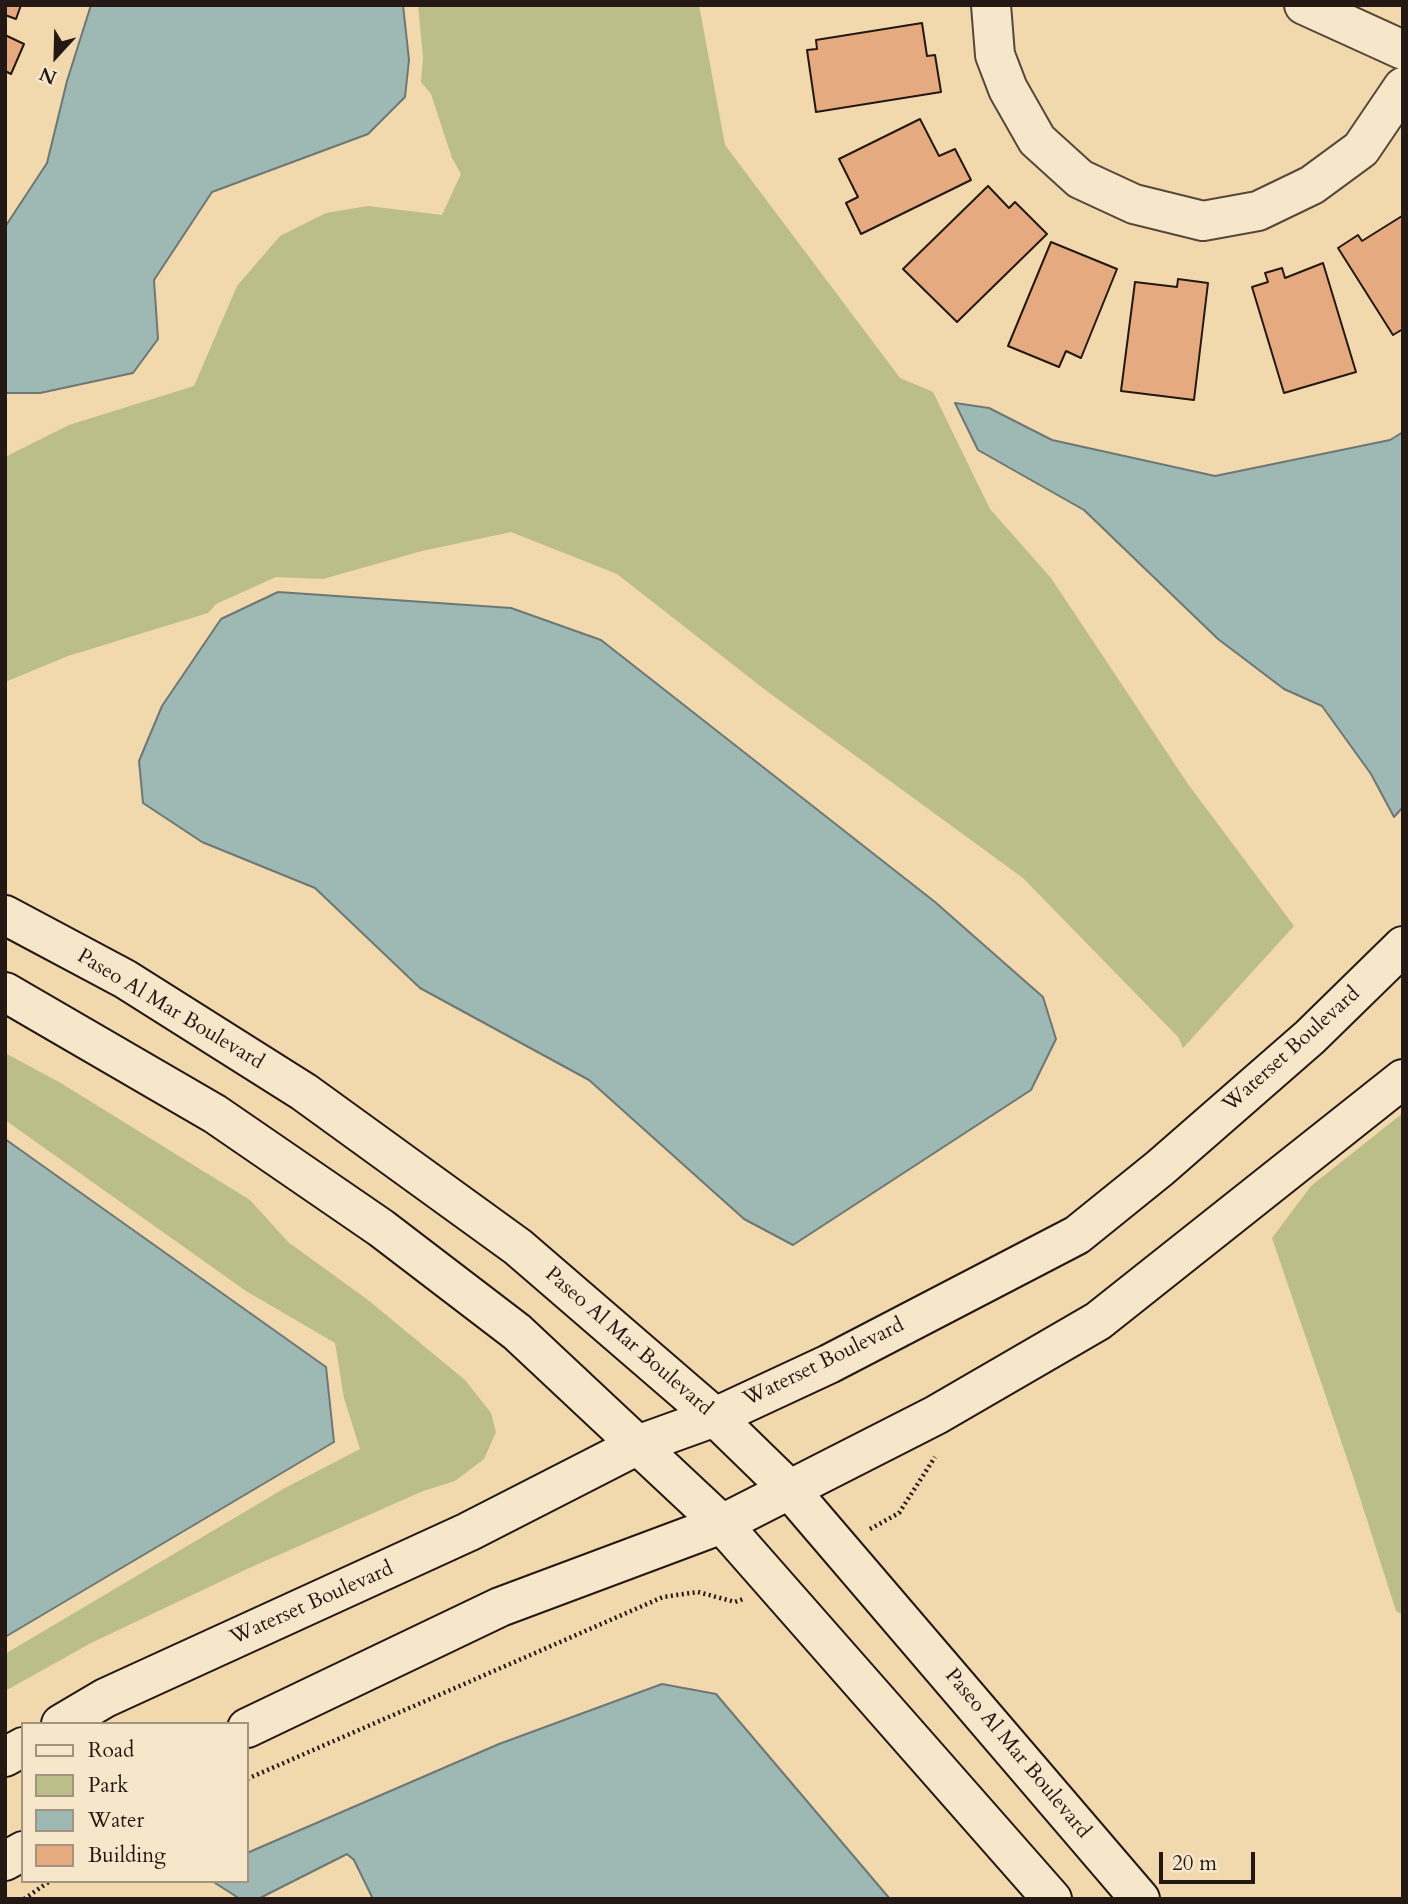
<!DOCTYPE html>
<html>
<head>
<meta charset="utf-8">
<style>
	body { margin:0 }
	#map { position:relative; width:1408px; height:1904px; overflow:hidden; background:#f1d8ad; font-family:Cardo,serif }
	canvas { display:block }
	.frame { position:absolute; inset:0; border:7px solid #231813; pointer-events:none }
	.legend { position:absolute; left:21px; top:1722px; width:228px; height:161px; box-sizing:border-box; background:#f6e6ca; border:2px solid #a29481; margin:0; padding:9px 12px; list-style:none; font-size:21px; color:#231813 }
	.legend li { display:flex; align-items:center; gap:14px; height:35px }
	.legend b { width:35px; border:2px solid #a29481 }
	.north { position:absolute; left:21px; top:21px; width:70px; height:70px; -webkit-text-stroke:5px #f6e6ca; paint-order:stroke; rotate:202deg; font-size:19px; font-weight:700; line-height:28px; text-align:center; color:#231813 }
	.north::after { content:''; display:block; margin:auto; width:24px; height:32px; background:#231813; clip-path:polygon(50% 0,100% 100%,50% 72%,0 100%) }
	.scale { position:absolute; left:1159px; top:1852px; width:96px; height:32px; box-sizing:border-box; border:4px solid #231813; border-top:0; padding-left:9px; font-size:21px; line-height:24px; white-space:nowrap; color:#231813; -webkit-text-stroke:5px #f6e6ca; paint-order:stroke }
</style>
</head>
<body>
<div id="map">
<canvas width="1408" height="1904"></canvas>
<div class="frame"></div>
<ul class="legend">
<li><b style="height:9px;background:#f6e6ca"></b>Road</li>
<li><b style="height:19px;background:#bbbe89"></b>Park</li>
<li><b style="height:19px;background:#9eb8b4"></b>Water</li>
<li><b style="height:19px;background:#e6aa80"></b>Building</li>
</ul>
<div class="north">N</div>
<div class="scale">20 m</div>
</div>
<script>
const ctx = document.querySelector('canvas').getContext('2d');
ctx.lineJoin = 'round';
function fillPath(path, color) { ctx.fillStyle = color; ctx.fill(path, 'evenodd'); }
const shape = rows => new Path2D(rows.map(r => 'M' + r).join(''));
function stroke(path, color, width, dash) { ctx.strokeStyle = color; ctx.lineWidth = width; ctx.lineCap = dash ? 'butt' : 'round'; ctx.setLineDash(dash || []); ctx.stroke(path); }
function drawText(font, color, halo, rows, align = 'center') {
  ctx.font = font + ' Cardo,serif'; ctx.lineWidth = 6; ctx.setLineDash([]); ctx.textBaseline = 'middle'; ctx.strokeStyle = halo; ctx.fillStyle = color; for (const [text, x, y, turn = 0] of rows) {
    ctx.save(); ctx.translate(x, y); ctx.rotate((+turn || 0) * Math.PI / 180); ctx.textAlign = isNaN(turn) ? turn : align; if (halo) ctx.strokeText(text, 0, 0); ctx.fillText(text, 0, 0); ctx.restore();
  }
}
fillPath(shape([
	[418,5,699,5,725,145,900,378,933,392,990,509,1051,578,1188,784,1294,926,1183,1048,1178,1037,1023,878,768,692,617,574,511,532,422,551,323,579,276,577,216,604,208,613,68,656,5,682,5,457,69,425,194,386,237,286,280,236,326,213,368,206,442,215,461,174,452,158,431,94,421,82,423,57],
	[5,1053,59,1082,250,1200,288,1242,368,1300,465,1380,491,1413,496,1432,484,1459,455,1481,423,1491,247,1569,91,1643,5,1691,5,1654,285,1488,360,1449,344,1398,335,1343,246,1291,5,1120],
	[1403,1113,1403,1615,1396,1611,1353,1476,1272,1238,1311,1186]
]), '#bbbe89');
const water = shape([
	[91,5,403,5,409,60,405,97,368,134,212,192,154,280,158,339,133,373,40,393,5,393,5,227,47,163,67,81,91,5],
	[955,403,989,408,1052,440,1215,476,1390,440,1403,432,1403,807,1394,817,1371,774,1322,706,1284,689,1218,639,1084,510,978,450,955,403],
	[278,592,511,608,601,640,935,902,1043,997,1056,1039,1031,1090,793,1245,744,1219,589,1080,420,988,315,888,202,842,143,803,139,761,162,706,221,619,278,592],
	[5,1139,326,1367,334,1442,5,1637,5,1139],
	[662,1684,716,1694,890,1899,373,1899,354,1860,347,1854,258,1899,240,1899,212,1881,247,1881,247,1853,499,1744,662,1684]
]);
fillPath(water, '#9eb8b4');
stroke(water, '#6d7874', 2);
const building = shape([
	[5,5,21,5,16,19,5,15,5,5],
	[922,23,927,56,935,55,941,92,816,112,807,50,817,49,816,40,922,23],
	[5,35,24,44,11,74,5,71,5,35],
	[920,119,939,156,955,149,971,180,861,234,846,203,858,197,839,159,920,119],
	[988,186,1009,208,1015,202,1047,234,957,322,903,269,988,186],
	[1402,216,1403,329,1393,335,1338,248,1358,235,1362,241,1402,216],
	[1051,242,1117,269,1081,358,1066,351,1059,367,1008,346,1051,242],
	[1323,263,1356,372,1284,393,1252,287,1268,282,1265,273,1282,268,1285,278,1323,263],
	[1178,279,1208,283,1194,400,1121,391,1135,282,1177,287,1178,279]
]);
fillPath(building, '#e6aa80');
stroke(building, '#231813', 2);
const street = shape([
	[991,5,995,55,1008,89,1037,140,1080,179,1134,204,1203,221,1258,211,1312,185,1361,149,1403,87],
	[1304,5,1403,50]
]);
const secondary = shape([
	[5,915,125,979,304,1092,518,1247,715,1417,789,1489,1140,1899],
	[5,992,215,1114,381,1228,517,1332,722,1524,1052,1899],
	[61,1724,105,1698,468,1532,640,1444,715,1417,829,1364,1077,1235,1160,1168,1310,1037,1403,946],
	[247,1728,500,1607,722,1524,936,1415,1098,1321,1403,1079],
	[5,1757,23,1747],
	[5,1861,23,1851]
]);
stroke(street, '#56483a', 42);
stroke(secondary, '#231813', 42);
stroke(shape([
	[870,1529,899,1513,935,1457],
	[247,1779,663,1597,698,1592,735,1602,743,1599],
	[24,1899,50,1881]
]), '#231813', 4.5, [2, 3.5]);
stroke(street, '#f6e6ca', 38);
stroke(secondary, '#f6e6ca', 38);
drawText('21px', '#231813', '#f6e6ca', [
	["Paseo Al Mar Boulevard",170,1010,31],
	["Waterset Boulevard",1292,1050,-42],
	["Paseo Al Mar Boulevard",628,1342,41],
	["Waterset Boulevard",824,1363,-26],
	["Waterset Boulevard",312,1604,-24],
	["Paseo Al Mar Boulevard",1017,1754,50]
]);
</script>
</body>
</html>
